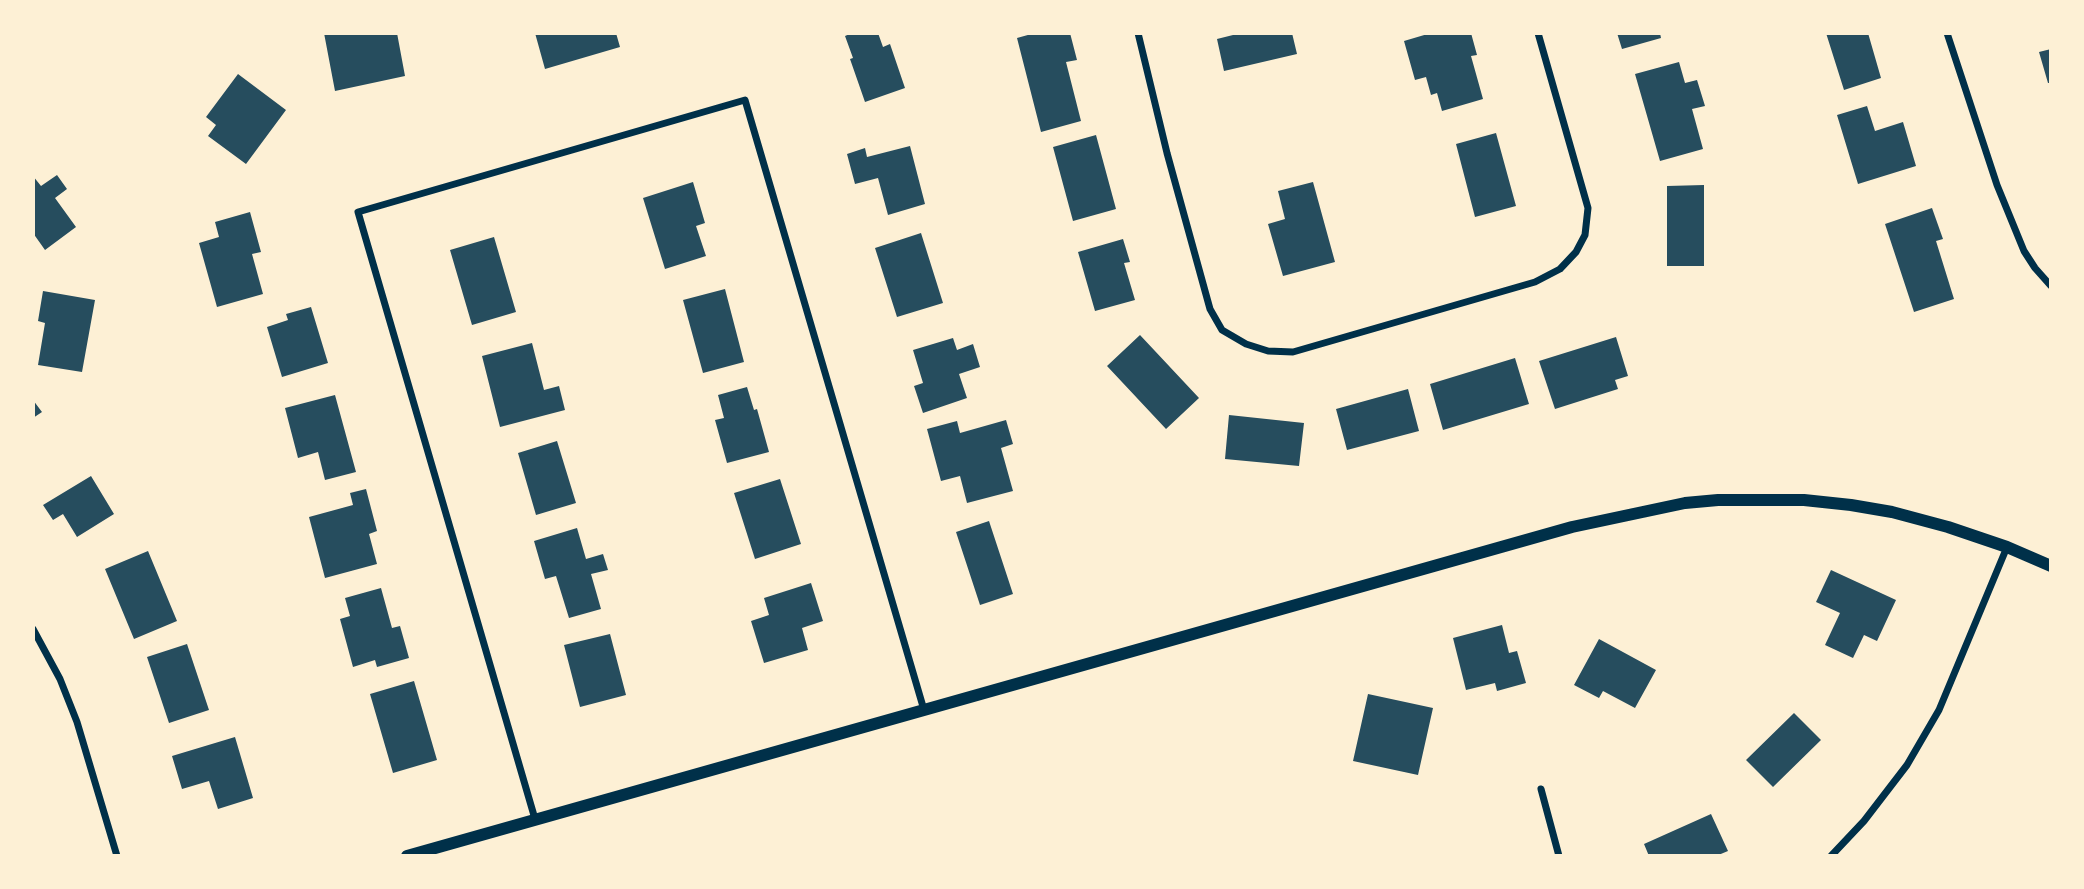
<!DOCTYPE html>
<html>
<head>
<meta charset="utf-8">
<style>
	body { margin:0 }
	#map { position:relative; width:2084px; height:889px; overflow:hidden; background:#fdf0d5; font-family:Karla,sans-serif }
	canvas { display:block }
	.frame { position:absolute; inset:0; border:35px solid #fdf0d5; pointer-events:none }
</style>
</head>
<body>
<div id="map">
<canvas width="2084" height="889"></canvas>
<div class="frame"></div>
</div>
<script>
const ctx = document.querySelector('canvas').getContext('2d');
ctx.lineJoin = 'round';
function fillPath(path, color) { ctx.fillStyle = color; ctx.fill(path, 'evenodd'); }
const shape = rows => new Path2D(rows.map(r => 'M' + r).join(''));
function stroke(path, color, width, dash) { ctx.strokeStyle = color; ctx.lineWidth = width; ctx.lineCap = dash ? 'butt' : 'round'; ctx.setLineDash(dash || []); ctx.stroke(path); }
fillPath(shape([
	[324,33,397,33,405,76,335,91],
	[535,33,616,33,620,47,545,69],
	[852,33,878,33,883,47,890,44,905,88,865,102,850,59,853,58,845,36],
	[1035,33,1070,33,1077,60,1066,62,1081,121,1041,132,1017,38],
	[1241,33,1292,33,1297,54,1224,71,1217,39],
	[1431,33,1471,33,1477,55,1471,56,1483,99,1442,111,1437,93,1431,95,1426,77,1415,80,1404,41],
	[1617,33,1660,33,1661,38,1622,49],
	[1826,33,1868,33,1881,78,1844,90],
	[2051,49,2051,83,2048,83,2039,52],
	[1679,62,1685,83,1697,80,1705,106,1692,109,1703,149,1660,161,1635,74],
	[238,74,286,110,246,164,208,136,216,125,206,117],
	[1867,106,1875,131,1903,122,1916,166,1858,184,1837,115],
	[1496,133,1516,206,1475,217,1456,144],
	[1096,135,1116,209,1073,221,1053,147],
	[910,146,925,204,888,215,878,178,855,184,847,154,865,148,867,157],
	[57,175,67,189,55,198,76,227,45,250,33,233,33,176,41,186],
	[693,182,705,223,696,226,706,256,665,269,643,198],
	[1313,182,1335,262,1283,276,1268,224,1285,219,1278,191],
	[1704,185,1704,266,1667,266,1667,186],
	[1932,208,1943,239,1936,241,1954,299,1914,312,1885,224],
	[250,212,261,252,252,254,263,294,217,307,199,243,219,237,215,222],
	[921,233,943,303,897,317,875,248],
	[494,237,516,312,472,325,450,250],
	[1123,239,1130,262,1124,263,1135,300,1095,311,1078,252],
	[725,289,744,362,703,373,683,300],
	[43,291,95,300,82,372,38,365,45,323,38,321],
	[311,307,328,363,282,377,267,327,288,320,286,314],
	[1140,335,1199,398,1166,429,1107,366],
	[1616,337,1628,376,1615,380,1618,389,1555,409,1539,361],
	[953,338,957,350,973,344,980,367,959,374,967,398,923,413,914,386,923,383,913,350],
	[532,343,544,390,559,386,565,410,500,427,482,356],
	[1515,358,1529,404,1443,430,1430,384],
	[747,387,754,410,757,409,769,452,727,463,715,420,724,418,718,395],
	[1408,389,1419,431,1347,450,1336,409],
	[335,395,356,472,325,480,318,452,298,458,285,408],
	[33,400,42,412,33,418],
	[1229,415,1304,423,1299,466,1225,459],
	[1006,420,1013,444,1001,448,1013,491,967,503,960,476,941,481,927,429,957,421,960,433],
	[557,441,576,503,536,515,518,453],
	[91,476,114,514,77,537,63,514,53,520,43,505],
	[780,479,801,544,755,559,734,493],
	[366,489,377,531,369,534,377,564,325,578,309,517,353,505,350,493],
	[989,521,1013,594,980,605,956,532],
	[577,528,586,559,603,554,608,570,591,574,601,609,569,618,556,576,545,579,534,541],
	[148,551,177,621,134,639,105,569],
	[1831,570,1896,600,1877,641,1864,635,1853,658,1825,645,1840,613,1816,602],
	[811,583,823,621,802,628,808,650,764,663,751,621,769,615,764,598],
	[381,588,392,628,400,626,409,658,377,667,375,660,353,667,340,619,350,616,345,598],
	[1502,625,1509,653,1517,651,1526,683,1497,691,1495,683,1466,690,1453,638],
	[610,634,626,695,580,707,564,645],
	[1599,639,1656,670,1635,708,1603,691,1599,698,1574,685],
	[187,644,209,710,169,723,147,657],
	[414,681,437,760,393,773,370,694],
	[1368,694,1433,708,1418,775,1353,761],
	[1794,713,1821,740,1773,787,1746,760],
	[235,737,253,798,218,809,209,781,182,789,172,756],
	[1711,814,1728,851,1716,856,1649,856,1644,844]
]), '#264d5e');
stroke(shape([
	[1138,33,1167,153,1210,309,1222,330,1246,344,1268,351,1293,352,1535,282,1560,269,1576,252,1585,235,1588,208,1538,33],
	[1947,33,1997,185,2024,251,2035,268,2051,286],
	[33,629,60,679,77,722,117,856],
	[1541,789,1559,856],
	[535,819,358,212,745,100,924,710],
	[1831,856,1864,821,1907,765,1939,710,2007,547]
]), '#003049', 7);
stroke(shape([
	[407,856,1572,527,1685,503,1718,500,1804,500,1851,505,1892,512,1948,527,2007,547,2051,566]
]), '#003049', 12);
</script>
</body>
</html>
